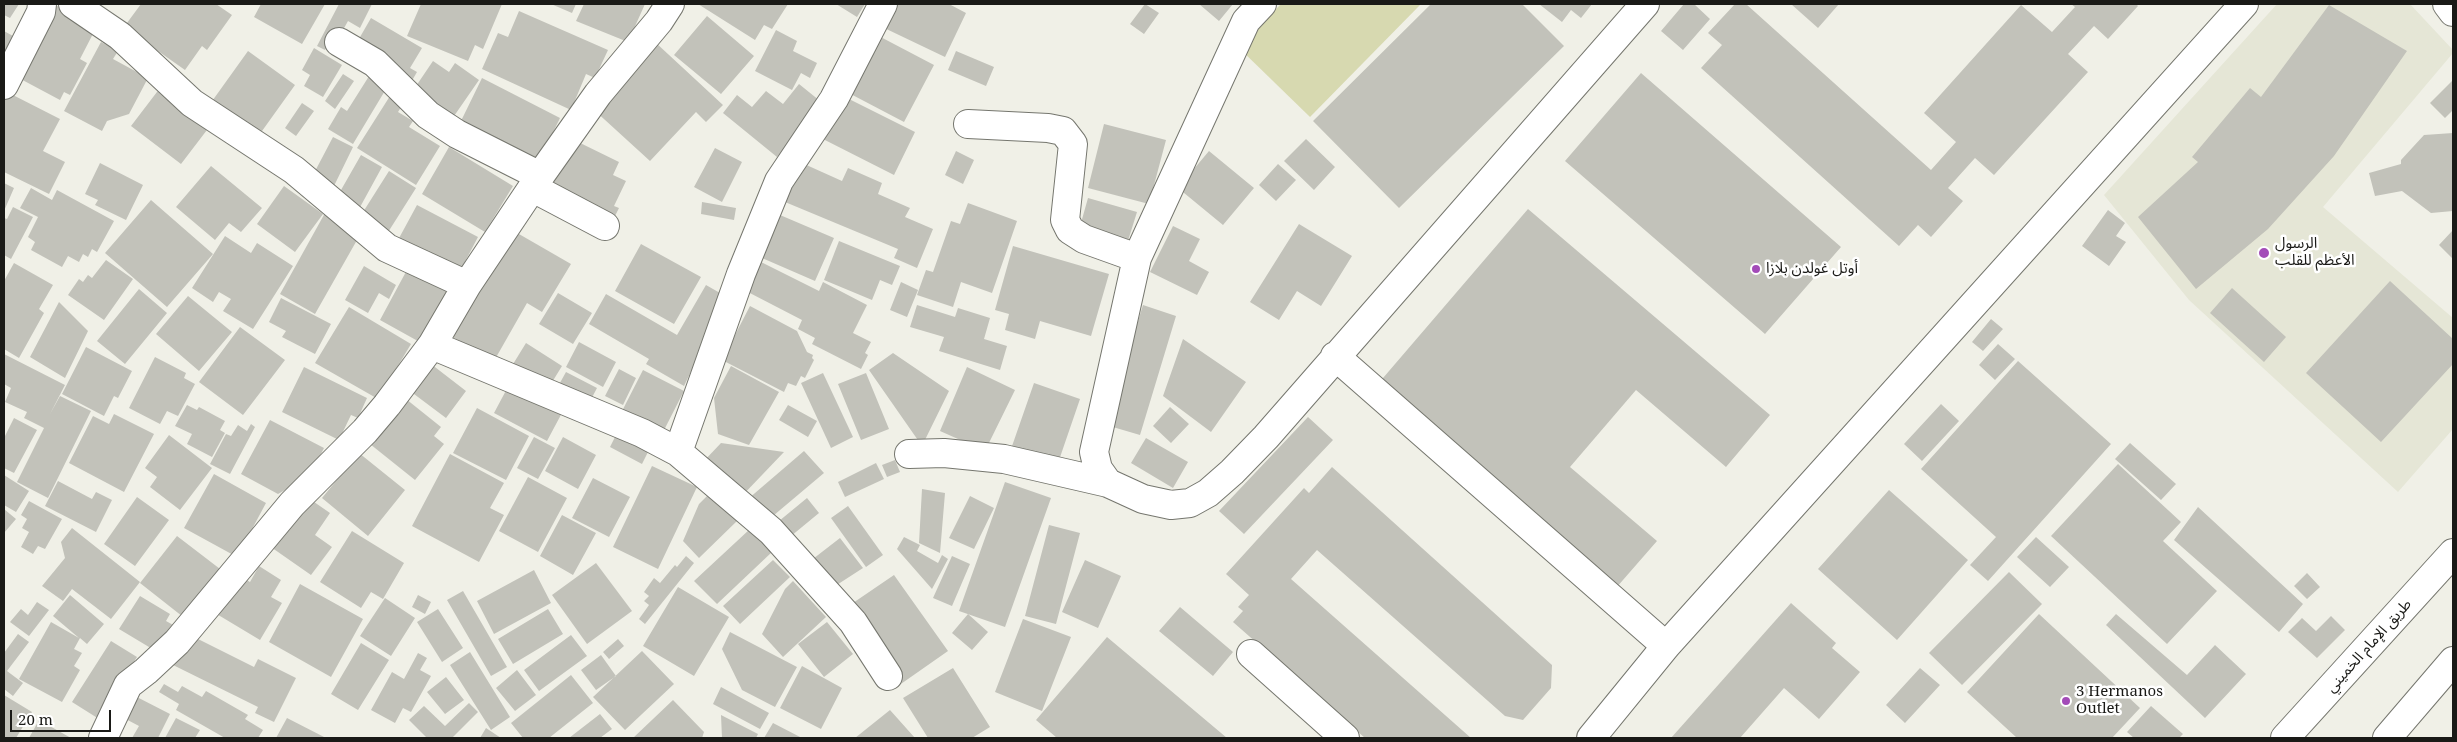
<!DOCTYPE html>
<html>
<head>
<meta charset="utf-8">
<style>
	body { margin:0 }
	#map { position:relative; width:2457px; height:742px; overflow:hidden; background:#f0f0e7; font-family:"Noto Serif",serif }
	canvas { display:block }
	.frame { position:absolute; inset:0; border:5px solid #1a1a17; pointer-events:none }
	.scale { position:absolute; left:10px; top:710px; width:101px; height:22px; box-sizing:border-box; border:2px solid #1a1a17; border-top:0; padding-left:6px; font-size:15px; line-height:18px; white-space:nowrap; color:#1a1a17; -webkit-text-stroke:4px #fff; paint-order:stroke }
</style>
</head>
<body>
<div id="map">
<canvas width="2457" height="742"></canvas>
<div class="frame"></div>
<div class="scale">20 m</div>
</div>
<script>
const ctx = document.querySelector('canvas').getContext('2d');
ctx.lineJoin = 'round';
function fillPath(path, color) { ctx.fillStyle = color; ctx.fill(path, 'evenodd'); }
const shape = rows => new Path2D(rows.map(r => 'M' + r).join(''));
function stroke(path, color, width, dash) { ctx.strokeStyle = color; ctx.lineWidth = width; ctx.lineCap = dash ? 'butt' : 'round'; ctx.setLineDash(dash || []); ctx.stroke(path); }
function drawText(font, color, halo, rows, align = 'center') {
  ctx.font = font + ' "Noto Serif","Noto Sans Arabic",serif'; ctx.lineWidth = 5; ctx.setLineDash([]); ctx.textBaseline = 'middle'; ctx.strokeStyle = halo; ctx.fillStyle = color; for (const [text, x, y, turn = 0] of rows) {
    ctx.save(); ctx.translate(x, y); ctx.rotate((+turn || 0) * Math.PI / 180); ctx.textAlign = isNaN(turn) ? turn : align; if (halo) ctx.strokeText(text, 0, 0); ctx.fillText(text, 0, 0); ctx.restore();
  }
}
fillPath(shape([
	[2277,4,2410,4,2453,50,2453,53,2323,207,2453,318,2453,429,2398,492,2189,300,2104,195]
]), '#e5e6d6');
fillPath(shape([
	[1281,4,1421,4,1310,117,1238,47]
]), '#d7d9b0');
fillPath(shape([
	[4,4,19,4,10,18,4,15],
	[53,4,97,26,80,59,87,63,70,95,64,92,60,100,15,76],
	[141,4,216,4,232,15,207,50,202,46,185,70,124,27],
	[261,4,325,4,302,44,254,17],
	[339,4,372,4,360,28,348,21,338,39,333,36,325,50,317,46],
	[421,4,502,4,483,49,475,45,468,61,407,36],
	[551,4,576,4,572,13],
	[584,4,645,4,628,42,576,21],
	[698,4,788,4,772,29,764,25,755,40],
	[836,4,865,4,857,17],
	[889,4,949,4,966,13,945,57,878,25],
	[1145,4,1159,13,1144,34,1130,24],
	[1199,4,1233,4,1219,21],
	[1431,4,1522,4,1564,46,1399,208,1313,121],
	[1539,4,1592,4,1581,18,1571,10,1562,22],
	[1684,4,1694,4,1710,19,1683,50,1661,31],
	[1735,4,1746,4,1931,170,1956,142,1924,113,2021,5,2052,32,2075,7,2071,4,2136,4,2138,6,2108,39,2094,26,2068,54,2088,72,1994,175,1975,158,1948,188,1963,201,1931,237,1918,225,1899,246,1701,68,1722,45,1708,33],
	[1791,4,1839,4,1818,28],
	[2329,5,2407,51,2334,156,2268,229,2196,289,2138,217,2198,162,2192,157,2250,88,2261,97],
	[519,11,608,50,595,78,586,74,571,110,482,69,498,33,508,37],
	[707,16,754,56,721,94,674,55],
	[371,18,422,48,410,68,417,72,410,84,356,44],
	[776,30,797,41,793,51,817,63,810,78,801,73,792,90,755,71],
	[4,31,13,36,4,54],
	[873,33,934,65,904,122,843,90],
	[101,42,118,51,113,59,148,78,129,114,107,121,102,131,64,111],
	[655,42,723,105,706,122,696,112,650,161,593,109],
	[314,48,342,65,323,97,304,86,310,75,302,70],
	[248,51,295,85,257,138,210,104],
	[956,51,994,67,986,86,948,70],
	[433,61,449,72,455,63,479,80,452,119,412,92],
	[371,73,389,84,353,144,328,129,341,107,347,111],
	[1641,73,1841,247,1765,334,1565,161],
	[343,74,354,81,335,109,325,101],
	[482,78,560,118,539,161,461,121],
	[2453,80,2453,110,2445,118,2430,103],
	[799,84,825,105,802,126,777,157,723,113,737,95,752,107,766,91,783,104],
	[160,88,210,126,181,164,131,126],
	[7,92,60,119,43,151,65,162,49,194,4,172,4,100],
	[841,95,915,132,894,175,819,137],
	[390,96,403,104,398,112,413,121,409,127,440,146,416,185,357,148],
	[302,103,314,111,296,136,285,128],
	[1104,124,1166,140,1149,204,1088,188],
	[2453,133,2453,211,2431,213,2402,191,2375,196,2369,173,2401,164,2401,160,2424,135],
	[333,137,353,147,333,188,312,177],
	[572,139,619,162,613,175,626,181,614,206,619,208,613,220,549,188],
	[1306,139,1335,167,1314,190,1284,161],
	[449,147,513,186,485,232,422,194],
	[715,148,742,162,722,202,694,187],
	[956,151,974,160,963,184,945,175],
	[1209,151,1254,188,1223,225,1178,188],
	[361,155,382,167,359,209,337,197],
	[100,163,143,185,126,220,95,205,98,200,85,194],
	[802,163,842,181,848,168,882,183,878,194,910,208,905,217,933,229,917,268,894,258,898,249,785,202],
	[1278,164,1296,180,1276,201,1259,185],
	[211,166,262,208,241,232,229,223,215,240,176,207],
	[389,171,416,188,385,237,358,220],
	[4,183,14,188,4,211],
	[284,186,323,214,295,252,257,224],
	[31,188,52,200,57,190,114,221,97,252,92,249,88,257,83,254,79,262,68,256,62,267,31,250,35,242,28,237,38,217,20,208],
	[1088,198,1137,212,1127,244,1079,230],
	[151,200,213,254,167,307,105,253],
	[702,202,736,208,734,220,701,214],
	[968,203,1017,221,992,293,961,282,953,307,917,295,926,270,933,272,951,221,960,224],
	[417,205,478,237,459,273,398,240],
	[13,207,33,217,11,259,4,255,4,218,7,219],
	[1528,209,1770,415,1726,467,1636,390,1570,467,1657,541,1616,588,1377,385],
	[2108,210,2125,223,2116,236,2126,242,2109,266,2082,246],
	[325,213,361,233,315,314,280,294],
	[780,215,834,238,815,281,762,258],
	[1299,224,1352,256,1321,306,1297,291,1279,320,1250,302],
	[1173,226,1200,239,1189,261,1209,272,1197,295,1150,272],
	[512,230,571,264,542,312,527,303,494,361,451,336],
	[2453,230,2453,259,2439,245],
	[225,236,251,253,257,243,293,266,253,329,223,311,231,299,219,292,213,302,192,288],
	[839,241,900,266,892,285,880,280,872,300,824,280],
	[641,244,701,277,674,324,615,291],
	[1013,246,1109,274,1091,336,1040,321,1035,339,1005,330,1009,314,995,310],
	[106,260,133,279,104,320,68,295,79,279,83,282,88,275,92,278],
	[759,261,819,291,823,282,867,305,853,333,871,342,865,353,868,355,861,369,812,344,815,338,798,329,802,320,744,290],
	[14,263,53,285,39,309,44,313,19,358,4,349,4,281],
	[364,266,396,285,389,299,379,293,368,313,345,300],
	[408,268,453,293,425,345,380,320],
	[2390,281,2453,339,2453,364,2381,442,2306,373],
	[901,282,918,290,907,317,890,310],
	[706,285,727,297,684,386,646,364,649,359,589,324,606,294,677,335],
	[2232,288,2286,337,2264,362,2210,313],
	[139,289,167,313,125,364,97,341],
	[558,293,592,313,573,344,539,324],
	[188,296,232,332,199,371,156,334],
	[281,298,331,324,315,354,282,337,286,331,269,322],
	[59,302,88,331,65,378,30,357],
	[917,305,955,317,958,308,990,318,984,339,1007,346,1000,370,939,351,944,337,910,327],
	[1143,305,1176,316,1140,435,1106,425],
	[750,306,797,331,807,352,813,355,812,358,814,360,805,378,801,376,796,386,788,383,784,392,722,360],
	[349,307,411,344,378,399,315,363],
	[1991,319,2003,329,1983,351,1972,342],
	[240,327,285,360,243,415,199,382],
	[1183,339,1246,382,1211,432,1163,396],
	[579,342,616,362,603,387,566,367],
	[526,343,562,366,546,392,510,369],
	[1998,344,2015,359,1995,380,1979,365],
	[86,347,132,371,118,398,114,396,104,416,62,394],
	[893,353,949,391,922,446,869,370],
	[4,354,65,385,50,414,60,396,91,411,48,498,17,482,44,428,24,418,27,412,5,402,11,388,4,384],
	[155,357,186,373,184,378,195,384,178,416,167,411,160,424,129,408],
	[2018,361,2111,444,1988,581,1970,565,1996,537,1921,469],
	[431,364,466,391,446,418,410,391],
	[731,366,779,392,749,445,718,434,714,398],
	[304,367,367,398,358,418,351,415,339,440,282,412],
	[967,367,1015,390,985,451,940,431],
	[619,369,636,378,623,405,605,396],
	[643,370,684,391,661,436,620,415],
	[566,372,597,388,587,407,556,390],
	[823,373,853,437,831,448,801,383],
	[866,373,889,429,861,440,838,384],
	[510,383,563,411,547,441,494,413],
	[1034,383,1080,399,1057,466,1011,449],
	[406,399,441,427,434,436,444,444,415,480,370,444],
	[1941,404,1959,421,1922,461,1904,444],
	[187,405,197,410,199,407,225,421,220,430,225,433,212,457,187,444,192,434,175,426],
	[788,405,817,421,808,437,779,420],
	[1170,407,1189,424,1171,443,1153,426],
	[477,408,529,436,506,480,453,453],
	[114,414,154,434,124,492,69,463,93,416,109,424],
	[1308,417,1333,440,1244,534,1219,511],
	[14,418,37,430,14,473,4,468,4,438],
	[270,420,324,448,310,476,278,494,241,474],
	[251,424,255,427,230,474,210,464,226,434,231,436,238,425,247,431],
	[620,427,652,444,642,464,610,447],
	[169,435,212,468,180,510,150,487,157,477,145,468],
	[534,437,555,448,538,479,517,468],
	[563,437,596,455,578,489,545,471],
	[1146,438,1188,462,1173,488,1131,463],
	[721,443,784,452,740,498,703,462],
	[2130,443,2176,484,2161,500,2115,459],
	[804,451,824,473,767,521,748,499],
	[359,453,405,490,368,536,322,498],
	[450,454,504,483,490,508,504,515,479,562,412,526],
	[895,460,900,472,887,477,882,465],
	[876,463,884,479,845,497,838,482],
	[2118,464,2181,522,2163,541,2217,591,2167,644,2051,536],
	[652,466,697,487,658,569,613,547],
	[1332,467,1552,665,1551,688,1523,720,1505,716,1317,550,1291,579,1471,738,1365,738,1233,622,1243,611,1238,607,1249,595,1226,574,1304,488,1309,493],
	[214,474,266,503,237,557,184,528],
	[4,475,29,491,16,512,4,505],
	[528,477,567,498,538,552,499,531],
	[593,478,630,497,609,537,572,518],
	[58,481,92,499,96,492,112,500,96,532,45,506],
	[1005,482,1051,498,1005,627,959,611],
	[922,489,945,493,940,553,919,543],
	[1889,490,1968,560,1897,640,1818,569],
	[710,493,737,521,699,558,683,541,699,504],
	[304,495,330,513,315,535,332,547,311,575,268,545],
	[970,496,994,508,974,549,949,538],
	[137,497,169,520,135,566,104,544],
	[807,498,819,513,785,541,773,526],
	[29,501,62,519,45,549,38,546,33,554,21,547,29,532,22,528,27,519,21,515],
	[848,506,883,555,866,567,831,518],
	[2198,507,2303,604,2279,632,2174,540],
	[4,509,16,519,4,533],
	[562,515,596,533,573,575,540,556],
	[1049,525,1080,533,1056,624,1025,616],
	[72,528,140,582,111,619,72,589,63,601,42,586,65,558,61,542],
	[750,529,772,552,717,604,694,581],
	[352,531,404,563,383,599,371,592,361,608,320,582],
	[177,536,224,572,187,620,140,583],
	[904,537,920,545,917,551,938,563,942,555,948,559,932,589,897,549],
	[2036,537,2069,567,2050,587,2017,557],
	[840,538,863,568,829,590,809,562],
	[686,556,694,563,645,624,639,619,649,605,644,601,649,596,644,592,654,578,660,583,675,565,677,567],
	[952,556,970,564,952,606,933,598],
	[773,560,790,577,740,624,723,606],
	[1085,560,1121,576,1098,628,1062,612],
	[596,563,632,611,587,644,552,595],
	[259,566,281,580,271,597,282,603,260,640,215,613,238,575,250,582],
	[534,570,551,603,494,634,477,601],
	[2009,572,2042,604,1962,685,1929,653],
	[2307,573,2320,587,2307,599,2294,586],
	[894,575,948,651,898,686,850,605],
	[793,581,826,617,783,657,762,634,785,589],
	[300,584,363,619,331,677,269,642],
	[678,587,729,617,694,676,643,646],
	[463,591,507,667,491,676,447,600],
	[70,595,104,624,87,644,80,638,74,649,82,653,74,666,80,670,62,702,19,679,51,622,79,638,53,616],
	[418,595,431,602,425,614,412,607],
	[140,596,170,614,166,621,175,626,159,653,119,629],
	[385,598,415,618,391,656,360,636],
	[37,602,49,610,29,636,10,622,21,609,28,615],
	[1791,603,1836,643,1832,648,1860,672,1819,719,1784,688,1740,738,1671,738],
	[1180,607,1233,652,1213,676,1159,631],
	[438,609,463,648,442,662,417,622],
	[548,609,563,634,513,664,498,639],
	[968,614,988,632,972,650,952,633],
	[2039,614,2140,708,2112,738,2017,738,1967,692],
	[2116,614,2187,675,2215,645,2246,674,2205,718,2106,625],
	[2331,616,2345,630,2317,658,2288,632,2302,618,2316,631],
	[1023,619,1071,637,1042,711,995,692],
	[827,622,853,654,824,677,798,644],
	[730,632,797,667,775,707,742,690,722,649],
	[18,634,29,642,7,671,23,683,13,696,4,689,4,653],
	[188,634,254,667,258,659,296,678,274,722,255,713,258,707,173,665],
	[571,635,587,656,539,691,524,670],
	[1107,637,1227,738,1057,738,1036,720],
	[618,639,624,646,609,659,603,652],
	[111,641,137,657,99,719,72,702],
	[361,643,389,660,358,710,331,694],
	[642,651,674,684,625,730,593,697],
	[470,652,510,717,491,730,450,665],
	[418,653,427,658,420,670,431,676,411,712,403,708,395,723,371,710,392,672,404,679],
	[601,655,616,676,596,690,581,670],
	[802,666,842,688,821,729,780,708],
	[953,668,990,727,972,738,928,738,903,698],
	[1920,668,1940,685,1905,723,1886,705],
	[517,670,536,695,515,711,496,688],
	[571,675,593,703,549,738,523,738,511,723],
	[446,677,464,700,445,714,427,692],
	[164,684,178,692,182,686,202,697,206,691,248,715,245,719,263,730,258,738,225,738,176,710,179,704,159,692],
	[721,687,769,713,760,729,713,704],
	[131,694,170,714,158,738,132,738,139,726,120,716],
	[4,695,32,712,16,738,4,738],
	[673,700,704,732,702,738,633,738],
	[469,703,478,712,452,738,427,738,409,720,424,706,445,726],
	[2151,706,2183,734,2179,738,2134,738,2127,732],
	[890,710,915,738,855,738],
	[600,714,612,729,600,738,569,738],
	[721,715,758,734,756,738,722,738],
	[176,718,200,730,195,738,165,738],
	[287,718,326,738,276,738],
	[39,720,71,738,29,738],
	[773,723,802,738,764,738],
	[486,728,501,738,480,738]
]), '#c2c2ba');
const minor = shape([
	[73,4,120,36,192,103,294,170,387,248,467,285],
	[339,42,375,63,428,115,457,134,540,176],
	[4,85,41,12,42,4],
	[968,124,1048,128,1063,131,1073,144,1065,220,1070,230,1084,239,1137,258],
	[533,188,605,226],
	[432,345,642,433,678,452,771,531,853,622,888,676],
	[1335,356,1666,646],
	[678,452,741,274,779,181,834,99,883,4],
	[909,454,944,453,1004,459,1108,483,1143,499,1171,505,1190,503,1208,493,1232,472,1266,437,1645,4],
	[1108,483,1098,469,1094,452,1137,258,1246,21,1262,4],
	[1251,654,1345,738],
	[103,738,128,685,146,671,177,642,292,504,365,431,387,405,432,345,467,285,540,176,598,94,659,21,670,4],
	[1591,738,1666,646,2244,4]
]);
const tertiary = shape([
	[2447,4,2453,12]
]);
const trunk = shape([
	[2285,738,2453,553],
	[2387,738,2453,661]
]);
stroke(minor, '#75766e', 30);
stroke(tertiary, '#75766e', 30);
stroke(trunk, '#75766e', 30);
stroke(minor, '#fff', 28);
stroke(tertiary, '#fff', 28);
stroke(trunk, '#fff', 28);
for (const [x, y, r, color] of [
	[2264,253,6,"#a34bb8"],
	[1756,269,5,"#a34bb8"],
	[2066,701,5,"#a34bb8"]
]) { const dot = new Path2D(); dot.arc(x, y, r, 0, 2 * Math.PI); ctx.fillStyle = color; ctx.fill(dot); stroke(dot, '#fff', 2); }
drawText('15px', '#1a1a17', '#fff', [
	["الرسول",2275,244],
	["الأعظم للقلب",2275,261],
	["أوتل غولدن بلازا",1766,269],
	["3 Hermanos",2076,692],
	["Outlet",2076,709]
], 'left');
drawText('15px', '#1a1a17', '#fff', [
	["طريق الإمام الخميني",2369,646,-48]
]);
</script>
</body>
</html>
